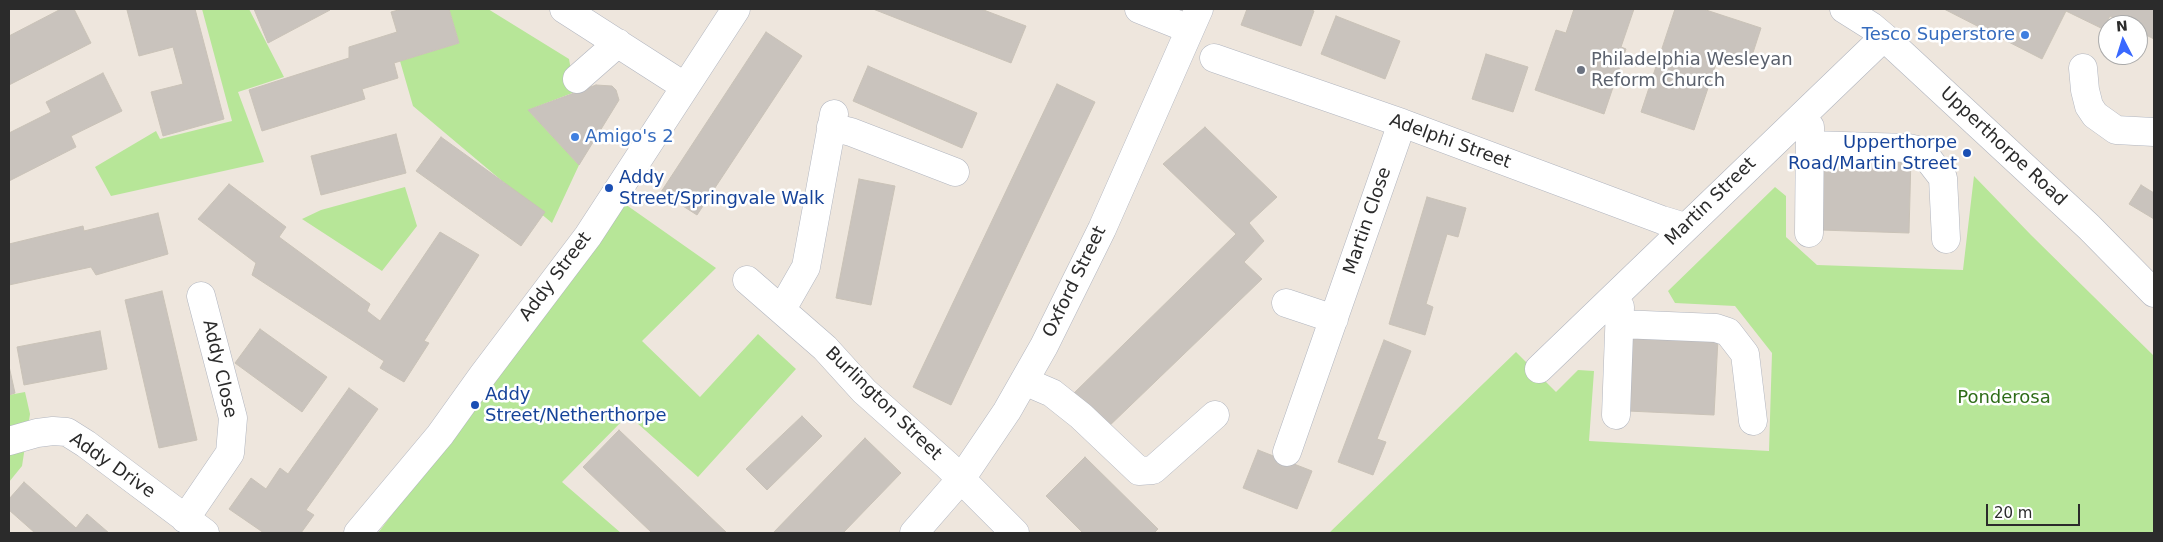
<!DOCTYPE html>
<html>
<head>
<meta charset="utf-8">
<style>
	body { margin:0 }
	#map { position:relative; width:2163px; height:542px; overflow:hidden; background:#eee6dd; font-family:"DejaVu Sans",sans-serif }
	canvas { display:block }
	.frame { position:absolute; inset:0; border:10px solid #2b2b2b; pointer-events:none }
	.north { position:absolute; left:2098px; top:15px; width:50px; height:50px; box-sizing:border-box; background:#fff; border:1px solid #aaa; border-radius:50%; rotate:355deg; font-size:14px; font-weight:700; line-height:20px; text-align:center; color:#2b2b2b }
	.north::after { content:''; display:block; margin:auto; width:18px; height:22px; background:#3968ff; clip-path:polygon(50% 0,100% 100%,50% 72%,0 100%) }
	.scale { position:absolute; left:1986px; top:504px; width:94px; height:22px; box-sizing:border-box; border:2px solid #2b2b2b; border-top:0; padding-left:6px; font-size:15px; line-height:18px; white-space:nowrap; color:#2b2b2b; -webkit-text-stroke:4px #fff; paint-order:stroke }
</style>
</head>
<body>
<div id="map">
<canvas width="2163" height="542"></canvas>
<div class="frame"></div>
<div class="north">N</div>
<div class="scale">20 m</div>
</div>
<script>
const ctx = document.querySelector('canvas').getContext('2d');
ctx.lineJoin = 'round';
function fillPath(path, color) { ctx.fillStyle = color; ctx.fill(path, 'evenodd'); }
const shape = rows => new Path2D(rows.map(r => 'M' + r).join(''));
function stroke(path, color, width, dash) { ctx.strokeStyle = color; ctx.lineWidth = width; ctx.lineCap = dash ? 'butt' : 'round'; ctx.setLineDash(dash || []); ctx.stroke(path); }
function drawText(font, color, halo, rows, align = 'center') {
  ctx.font = font + ' "DejaVu Sans",sans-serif'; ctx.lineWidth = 5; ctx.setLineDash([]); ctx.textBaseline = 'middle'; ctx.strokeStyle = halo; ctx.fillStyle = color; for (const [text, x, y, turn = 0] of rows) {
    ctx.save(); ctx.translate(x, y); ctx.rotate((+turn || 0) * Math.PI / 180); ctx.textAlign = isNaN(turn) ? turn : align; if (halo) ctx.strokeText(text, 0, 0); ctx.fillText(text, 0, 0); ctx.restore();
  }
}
fillPath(shape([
	[202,9,249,9,284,77,238,92,264,162,111,196,95,167,156,131,160,139,232,121],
	[449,9,488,9,569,59,575,92,528,110,579,165,552,223,413,106,400,61,459,43],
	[1974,176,2031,235,2154,356,2154,533,1329,533,1516,352,1556,392,1578,370,1594,371,1589,441,1769,451,1772,353,1735,306,1675,303,1668,291,1775,187,1786,196,1786,237,1817,265,1963,270],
	[405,187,417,226,382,271,302,219,321,210],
	[625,204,716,268,642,341,700,397,758,334,796,369,698,477,628,415,562,482,621,533,378,533],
	[25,392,30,414,22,466,9,482,9,395]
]), '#b7e698');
const building = shape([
	[61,9,74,9,91,43,9,85,9,36,61,9],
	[131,9,195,9,224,119,163,136,151,92,183,84,173,47,139,56,127,10,131,9],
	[254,9,329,9,330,10,268,43,254,9],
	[402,9,449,9,459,43,394,63,398,78,362,89,365,99,262,131,249,90,349,58,349,47,397,32,391,12,402,9],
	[873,9,981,9,1026,26,1011,63,873,9],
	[1247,9,1308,9,1314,11,1301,46,1241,25,1247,9],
	[1574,9,1634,9,1621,47,1626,49,1604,114,1535,90,1556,30,1566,33,1574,9],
	[1675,9,1703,9,1761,28,1749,65,1719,55,1694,130,1641,112,1675,9],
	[1944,9,2154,9,2154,39,2138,31,2138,25,2127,25,2110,16,2103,29,2066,11,2042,59,1944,9],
	[1336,16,1400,41,1385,79,1321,54,1336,16],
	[766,32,802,56,697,215,661,192,766,32],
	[1486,54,1528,67,1513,112,1472,99,1486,54],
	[868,66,977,113,962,148,853,101,868,66],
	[103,73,122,111,71,136,76,147,9,181,9,133,51,112,46,102,103,73],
	[1057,84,1095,102,951,405,913,387,1057,84],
	[596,85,612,86,616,90,619,100,579,165,528,110,596,85],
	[1205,127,1277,197,1249,223,1264,241,1244,262,1262,279,1104,431,1071,396,1236,234,1163,164,1205,127],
	[396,134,406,173,321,195,311,156,396,134],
	[441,137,545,212,521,246,416,171,441,137],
	[1824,154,1911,157,1909,233,1821,230,1824,154],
	[859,179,895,186,871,305,836,298,859,179],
	[229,184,286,227,279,237,370,304,367,311,380,321,440,232,479,255,424,341,429,343,404,382,380,368,384,361,252,275,256,263,198,219,229,184],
	[2141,185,2154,193,2154,219,2129,204,2141,185],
	[1427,197,1466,208,1458,237,1447,234,1426,304,1433,307,1425,335,1389,324,1427,197],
	[158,213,168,254,96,275,91,267,9,285,9,244,83,226,84,231,158,213],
	[162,291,197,440,159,448,125,300,162,291],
	[260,329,327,377,302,412,235,363,260,329],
	[100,331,107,369,24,385,17,347,100,331],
	[1632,335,1718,339,1714,415,1628,411,1632,335],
	[1384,340,1411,351,1377,439,1386,442,1373,475,1338,462,1384,340],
	[9,366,15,393,9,395,9,366],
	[349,388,378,409,306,510,314,515,301,533,264,533,229,509,251,478,266,489,280,468,288,474,349,388],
	[802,416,822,436,767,490,746,469,802,416],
	[619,430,727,533,652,533,583,467,619,430],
	[865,438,901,473,843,533,773,533,865,438],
	[1258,450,1312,471,1297,509,1243,488,1258,450],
	[1085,457,1158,529,1154,533,1083,533,1046,496,1085,457],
	[24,482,76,528,87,514,109,533,35,533,9,510,9,499,24,482]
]);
fillPath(building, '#c9c3bd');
stroke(building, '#c9c2b7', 1);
const minor = shape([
	[564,9,684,86],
	[1139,9,1189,29],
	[1844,9,1871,26,1884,37,2089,227,2154,293],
	[1214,58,1402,123,1662,220,1685,227],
	[2083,68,2085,90,2089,106,2095,115,2116,130,2154,132],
	[577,79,618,43],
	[831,127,851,132,955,172],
	[1810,145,1908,148,1922,151,1943,178,1946,239],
	[1809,233,1810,127],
	[747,280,825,348,864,391,947,465,1015,533],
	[1286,303,1334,319],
	[782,309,806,267,834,114],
	[1620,324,1716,328,1728,332,1745,354,1753,421],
	[1539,369,1884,37],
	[1024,381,1052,393,1081,416,1139,471,1153,470,1215,415],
	[1616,415,1620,307],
	[9,441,37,433,53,431,67,432,86,444,205,533],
	[1287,452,1402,123],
	[185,519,230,453,233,418,201,296],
	[358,533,440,435,483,375,588,236,736,9],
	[914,533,961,479,1007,411,1044,346,1102,229,1199,9]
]);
stroke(minor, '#b1b5bf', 29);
stroke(minor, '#fff', 28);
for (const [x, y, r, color] of [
	[2025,35,5,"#3f7fe0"],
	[1581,70,5,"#6b7280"],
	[575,137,5,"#3f7fe0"],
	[1967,153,5,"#1a4fb4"],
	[609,188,5,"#1a4fb4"],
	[475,405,5,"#1a4fb4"]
]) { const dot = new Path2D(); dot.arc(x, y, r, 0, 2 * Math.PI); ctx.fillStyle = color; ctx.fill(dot); stroke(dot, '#fff', 2); }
drawText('18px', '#366cbe', '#fff', [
	["Tesco Superstore",2015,35],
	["Amigo's 2",585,137,"left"]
], 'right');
drawText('18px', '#5b616d', '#fff', [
	["Philadelphia Wesleyan",1591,60],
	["Reform Church",1591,81]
], 'left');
drawText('18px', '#2b2b2b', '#fff', [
	["Adelphi Street",1450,142,20],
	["Upperthorpe Road",2003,147,43],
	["Martin Street",1711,202,-44],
	["Martin Close",1368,221,-71],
	["Addy Street",556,277,-53],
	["Oxford Street",1075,282,-64],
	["Addy Close",219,369,77],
	["Burlington Street",883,404,44],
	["Addy Drive",112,466,35]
]);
drawText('18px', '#164399', '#fff', [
	["Upperthorpe",1957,143,"right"],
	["Road/Martin Street",1957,164,"right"],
	["Addy",619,178],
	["Street/Springvale Walk",619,199],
	["Addy",485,395],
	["Street/Netherthorpe",485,416]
], 'left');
drawText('18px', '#2e6c18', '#fff', [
	["Ponderosa",2004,398]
]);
</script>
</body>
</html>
